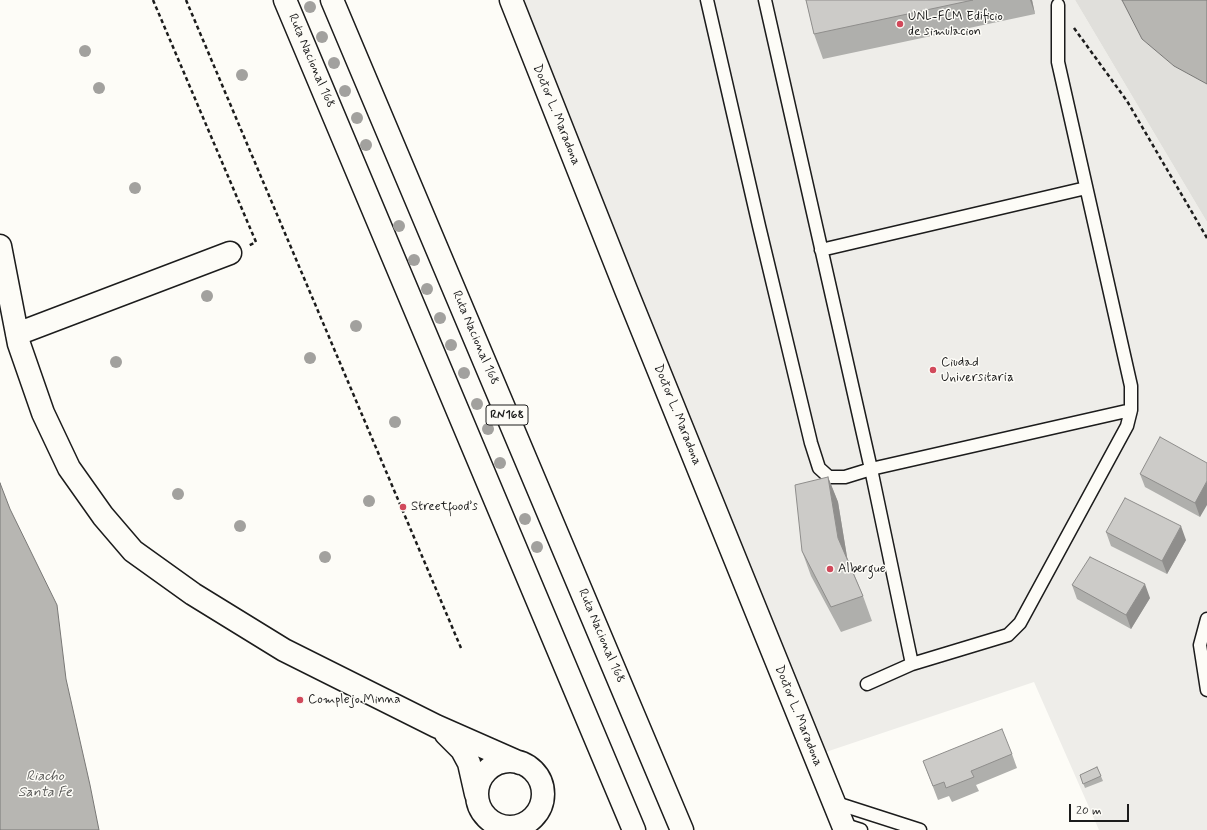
<!DOCTYPE html>
<html>
<head>
<meta charset="utf-8">
<style>
	body { margin:0 }
	#map { position:relative; width:1207px; height:830px; overflow:hidden; background:#fdfcf7; font-family:Mynerve,sans-serif }
	canvas { display:block }
	.scale { position:absolute; left:1069px; top:804px; width:60px; height:18px; box-sizing:border-box; border:2px solid #1c1c1c; border-top:0; padding-left:5px; font-size:12px; line-height:14px; white-space:nowrap; color:#1c1c1c; -webkit-text-stroke:3px #fdfcf7; paint-order:stroke }
</style>
</head>
<body>
<div id="map">
<canvas width="1207" height="830"></canvas>
<div class="scale">20 m</div>
</div>
<script>
const ctx = document.querySelector('canvas').getContext('2d');
ctx.lineJoin = 'round';
function fillPath(path, color) { ctx.fillStyle = color; ctx.fill(path, 'evenodd'); }
const shape = rows => new Path2D(rows.map(r => 'M' + r).join(''));
function stroke(path, color, width, dash) { ctx.strokeStyle = color; ctx.lineWidth = width; ctx.lineCap = dash ? 'butt' : 'round'; ctx.setLineDash(dash || []); ctx.stroke(path); }
function drawText(font, color, halo, rows, align = 'center') {
  ctx.font = font + ' Mynerve,sans-serif'; ctx.lineWidth = 3; ctx.setLineDash([]); ctx.textBaseline = 'middle'; ctx.strokeStyle = halo; ctx.fillStyle = color; for (const [text, x, y, turn = 0] of rows) {
    ctx.save(); ctx.translate(x, y); ctx.rotate((+turn || 0) * Math.PI / 180); ctx.textAlign = isNaN(turn) ? turn : align; if (halo) ctx.strokeText(text, 0, 0); ctx.fillText(text, 0, 0); ctx.restore();
  }
}
fillPath(shape([
	[512,0,1075,0,1207,222,1207,830,1099,830,1034,682,814,756]
]), '#eeede9');
fillPath(shape([
	[1075,0,1122,0,1142,39,1174,66,1207,84,1207,222]
]), '#e0dfdb');
const water = shape([
	[1122,0,1207,0,1207,84,1174,66,1142,39,1122,0],
	[0,483,10,509,57,605,66,679,90,785,99,830,0,830,0,483]
]);
fillPath(water, '#b7b6b2');
stroke(water, '#797876', 1);
const lane = shape([
	[707,0,759,226,811,443,819,468,829,477,845,477,871,469,765,0],
	[821,250,1086,188],
	[1207,619,1200,645,1207,690],
	[912,664,871,469,1131,410],
	[867,684,912,664,1008,635,1020,623,1127,426,1131,410,1131,386,1058,62,1058,5],
	[833,802,920,830],
	[842,824,861,830]
]);
const street = shape([
	[0,246,19,344,43,413,69,468,103,516,133,551,193,594,284,650,436,726,520,763],
	[17,334,230,253],
	[446,734,462,750,469,763,476,794],
	'477 794a33 33 0 1 1 66 0a33 33 0 1 1-66 0Z'
]);
const secondary = shape([
	[511,0,626,290,845,830]
]);
const highway = shape([
	[285,0,634,830],
	[332,0,682,830]
]);
stroke(lane, '#1c1c1c', 15);
stroke(street, '#1c1c1c', 25);
stroke(secondary, '#1c1c1c', 25);
stroke(highway, '#1c1c1c', 25);
stroke(shape([
	[153,0,256,242,248,246],
	[186,0,461,648],
	[1074,28,1127,101,1207,238]
]), '#1c1c1c', 2.5, [4, 3]);
stroke(lane, '#fdfcf7', 12);
stroke(street, '#fdfcf7', 22);
stroke(secondary, '#fdfcf7', 22);
stroke(highway, '#fdfcf7', 22);
ctx.fillStyle = '#a2a19e';
for (const [x, y] of [
	[310,7],
	[322,37],
	[85,51],
	[334,63],
	[242,75],
	[99,88],
	[345,91],
	[357,118],
	[366,145],
	[135,188],
	[399,226],
	[414,260],
	[427,289],
	[207,296],
	[440,318],
	[356,326],
	[451,345],
	[310,358],
	[116,362],
	[464,373],
	[477,404],
	[395,422],
	[488,429],
	[500,463],
	[178,494],
	[369,501],
	[525,519],
	[240,526],
	[537,547],
	[325,557]
]) { ctx.beginPath(); ctx.arc(x, y, 6, 0, 2 * Math.PI); ctx.fill(); }
fillPath(shape([
	[806,0,1032,0,1035,14,823,59,814,34],
	[1207,463,1200,517,1145,487,1140,474],
	[828,477,838,502,847,557,863,596,872,621,841,632,811,576,802,551],
	[1106,532,1186,540,1167,574,1111,546],
	[1072,585,1150,598,1131,629,1077,599],
	[1012,754,1017,768,976,785,979,791,952,802,949,796,938,800,923,761],
	[1097,767,1103,781,1085,788,1080,775]
]), '#afafac');
fillPath(shape([
	[1030,0,1032,0,1035,14],
	[828,477,838,502,848,563,838,538],
	[1207,481,1207,505,1200,517,1195,503],
	[1181,526,1186,540,1167,574,1162,561],
	[1145,584,1150,598,1131,629,1126,615]
]), '#8f8e8c');
const building = shape([
	[806,0,973,0,814,34,806,0],
	[1160,437,1207,463,1207,481,1195,503,1140,474,1160,437],
	[828,477,838,538,863,596,831,607,802,551,795,485,828,477],
	[1125,498,1181,526,1162,561,1106,532,1125,498],
	[1090,557,1145,584,1126,615,1072,585,1090,557],
	[1002,729,1012,754,971,771,974,777,946,788,944,782,933,786,923,761,1002,729],
	[1097,767,1101,776,1083,784,1080,775,1097,767]
]);
fillPath(building, '#cccbc8');
stroke(building, '#8f8e8c', 1);
for (const [x, y, r, color] of [
	[900,24,4,"#d1495b"],
	[933,370,4,"#d1495b"],
	[403,507,4,"#d1495b"],
	[830,569,4,"#d1495b"],
	[300,700,4,"#d1495b"]
]) { const dot = new Path2D(); dot.arc(x, y, r, 0, 2 * Math.PI); ctx.fillStyle = color; ctx.fill(dot); stroke(dot, '#fdfcf7', 1.5); }
for (const [x, y, w] of [
	[507,415,42]
]) { const box = new Path2D(); box.roundRect(x - w / 2, y - 10, w, 20, 3); ctx.fillStyle = '#fdfcf7'; ctx.fill(box); stroke(box, '#1c1c1c', 1); }
drawText('bold 12px', '#1c1c1c', null, [
	["RN168",507,415]
]);
drawText('13px', '#1c1c1c', '#fdfcf7', [
	["UNL-FCM Edificio",908,17],
	["de simulacion",908,32],
	["Ciudad",941,363],
	["Universitaria",941,378],
	["Streetfood’s",411,507],
	["Albergue",838,569],
	["Complejo Minna",308,700]
], 'left');
drawText('13px', '#1c1c1c', '#fdfcf7', [
	["Ruta Nacional 168",311,61,67],
	["Doctor L. Maradona",556,115,68],
	["Ruta Nacional 168",475,338,67],
	["Doctor L. Maradona",677,415,68],
	["Ruta Nacional 168",601,636,67],
	["Doctor L. Maradona",798,716,68]
]);
drawText('italic 14px', '#5a5a58', '#fdfcf7', [
	["Riacho",45,777],
	["Santa Fe",45,793]
]);
</script>
</body>
</html>
